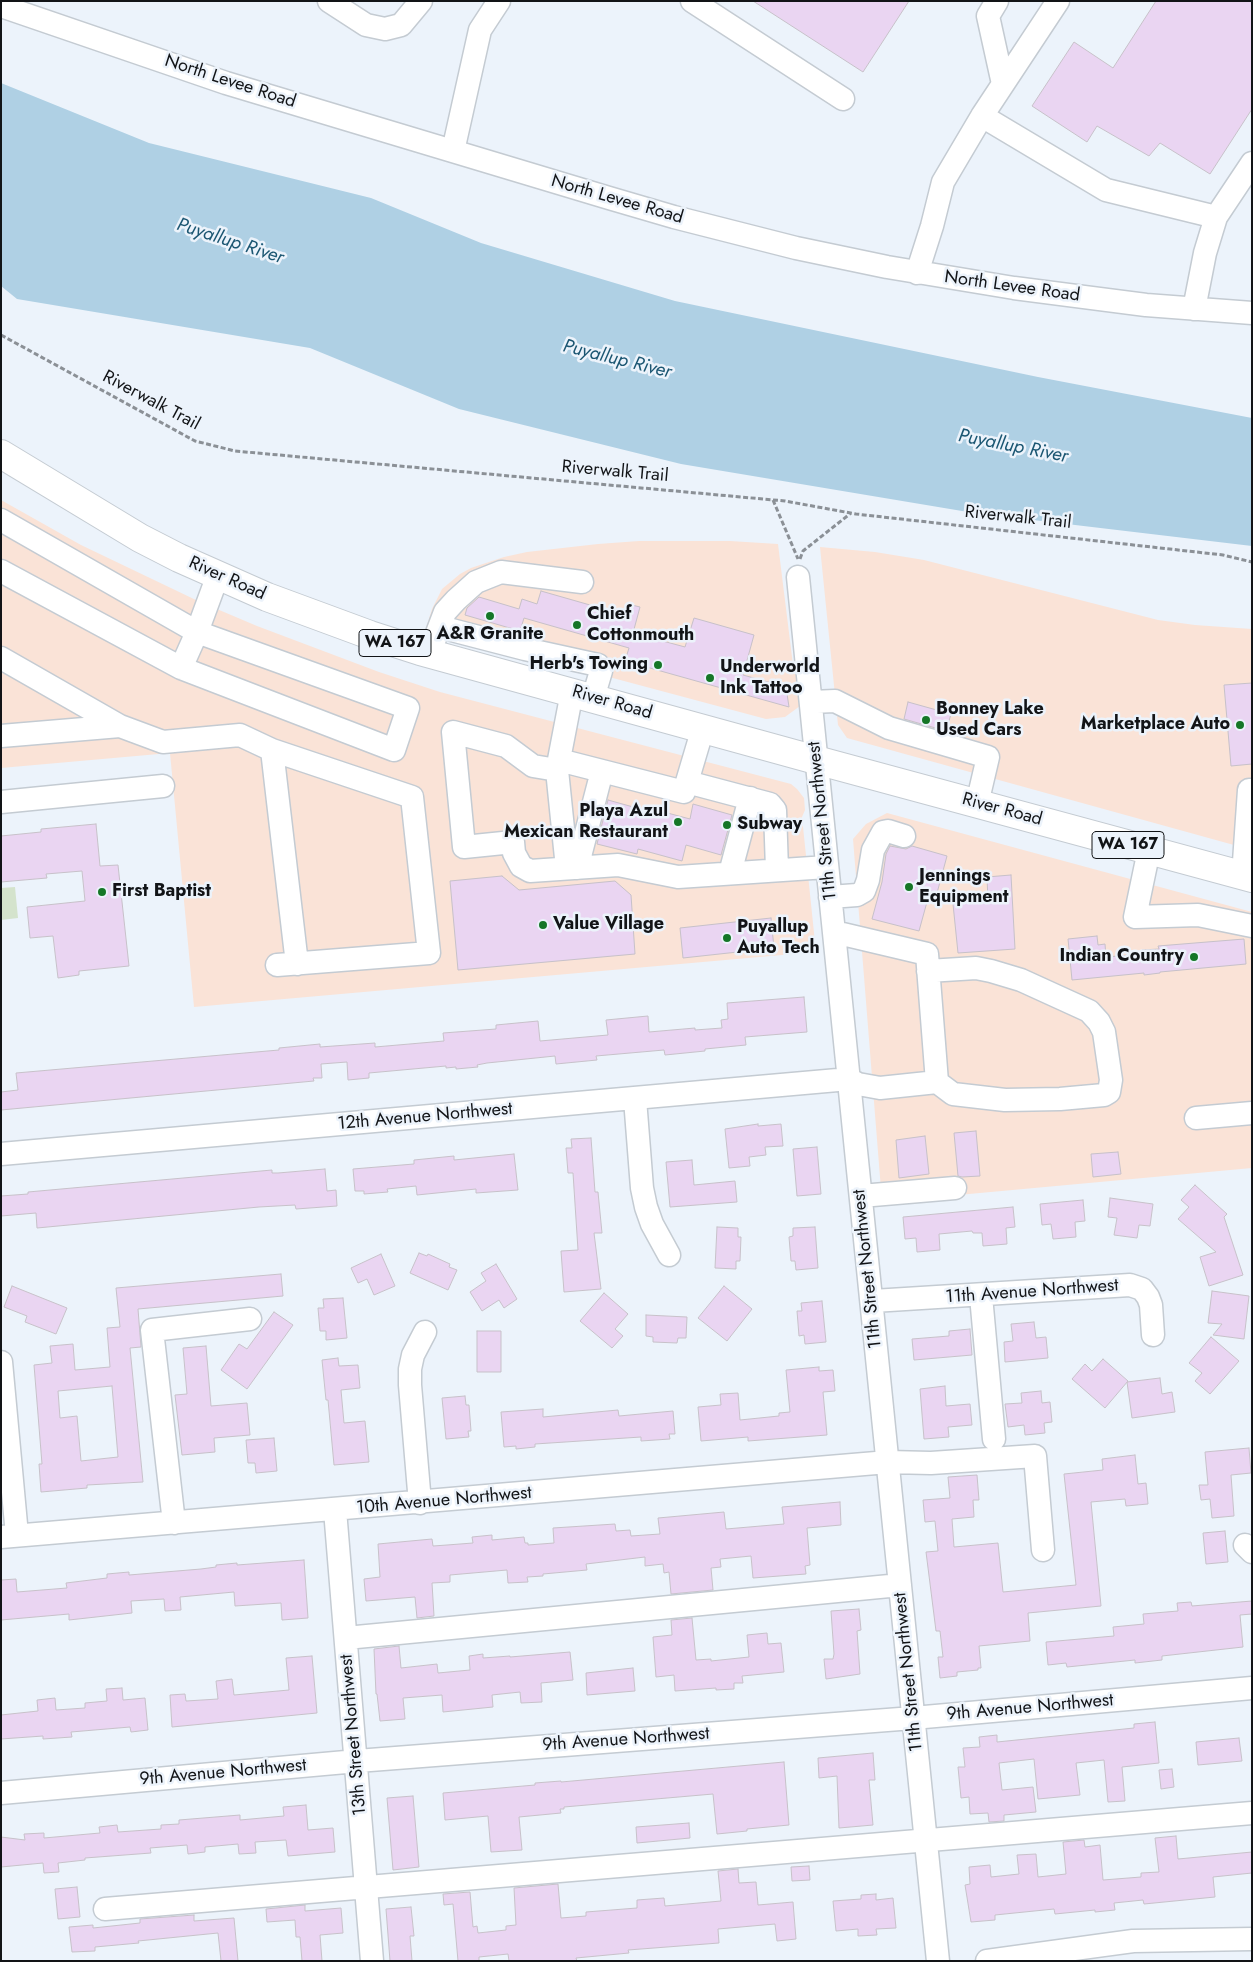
<!DOCTYPE html>
<html>
<head>
<meta charset="utf-8">
<style>
	body { margin:0 }
	#map { position:relative; width:1253px; height:1962px; overflow:hidden; background:#ecf3fb; font-family:Jost,sans-serif }
	canvas { display:block }
	.frame { position:absolute; inset:0; border:2px solid #121417; pointer-events:none }
</style>
</head>
<body>
<div id="map">
<canvas width="1253" height="1962"></canvas>
<div class="frame"></div>
</div>
<script>
const ctx = document.querySelector('canvas').getContext('2d');
ctx.lineJoin = 'round';
function fillPath(path, color) { ctx.fillStyle = color; ctx.fill(path, 'evenodd'); }
const shape = rows => new Path2D(rows.map(r => 'M' + r).join(''));
function stroke(path, color, width, dash) { ctx.strokeStyle = color; ctx.lineWidth = width; ctx.lineCap = dash ? 'butt' : 'round'; ctx.setLineDash(dash || []); ctx.stroke(path); }
function drawText(font, color, halo, rows, align = 'center') {
  ctx.font = font + ' Jost,sans-serif'; ctx.lineWidth = 5; ctx.setLineDash([]); ctx.textBaseline = 'middle'; ctx.strokeStyle = halo; ctx.fillStyle = color; for (const [text, x, y, turn = 0] of rows) {
    ctx.save(); ctx.translate(x, y); ctx.rotate((+turn || 0) * Math.PI / 180); ctx.textAlign = isNaN(turn) ? turn : align; if (halo) ctx.strokeText(text, 0, 0); ctx.fillText(text, 0, 0); ctx.restore();
  }
}
fillPath(shape([
	[1,500,81,545,198,601,257,626,379,672,440,692,791,784,797,789,804,798,805,810,802,817,816,952,194,1007,170,753,1,768],
	[639,541,730,541,778,544,794,673,803,684,800,706,785,717,766,719,426,628,432,609,442,589,460,574,471,568,504,557,527,552,598,544],
	[820,547,875,552,924,560,1158,620,1195,625,1252,629,1252,850,847,738,838,725],
	[887,813,1252,912,1252,1168,882,1202,853,839,866,824]
]), '#fae3d7');
fillPath(shape([
	[15,887,18,918,1,920,1,888]
]), '#d4e3cc');
fillPath(shape([
	[1,83,149,143,371,198,481,243,675,301,1038,377,1252,418,1252,546,974,513,681,464,459,409,310,348,17,299,1,286]
]), '#afd0e4');
const building = shape([
	[753,1,909,1,863,72,753,1],
	[1156,1,1252,1,1252,109,1210,174,1160,143,1149,156,1097,126,1087,142,1032,106,1074,42,1113,68,1156,1],
	[541,591,625,615,628,604,640,607,633,633,685,647,694,618,754,635,743,675,786,687,789,707,625,661,629,648,524,618,520,631,465,615,467,608,479,597,519,609,522,599,537,604,541,591],
	[1252,683,1252,764,1231,766,1224,685,1252,683],
	[908,702,951,714,946,731,904,719,908,702],
	[608,800,644,810,645,807,690,819,693,804,732,815,721,855,686,845,682,861,638,849,637,854,597,844,608,800],
	[96,824,100,866,118,865,129,966,79,971,79,975,58,978,53,936,30,938,27,907,85,901,82,871,46,874,47,878,1,882,1,836,41,832,41,829,96,824],
	[890,846,906,849,912,846,947,856,937,893,930,891,919,931,872,919,882,882,886,854,890,846],
	[1011,875,1015,949,958,953,953,904,988,901,987,877,1011,875],
	[502,876,519,890,615,881,631,895,635,954,458,970,450,881,502,876],
	[771,918,774,948,683,958,680,928,771,918],
	[1097,936,1098,945,1105,944,1106,957,1142,954,1142,950,1159,949,1158,946,1244,939,1246,964,1160,972,1160,973,1144,975,1144,973,1072,980,1068,939,1097,936],
	[804,997,807,1032,745,1037,746,1045,705,1049,705,1051,665,1055,664,1050,596,1056,597,1060,556,1064,555,1056,487,1063,477,1065,478,1067,456,1069,456,1067,446,1068,446,1066,369,1073,369,1078,348,1080,347,1062,321,1064,322,1078,313,1078,314,1081,1,1110,1,1092,18,1090,16,1073,279,1050,279,1048,320,1044,320,1047,375,1043,375,1047,444,1041,443,1033,496,1029,496,1025,538,1021,540,1041,608,1035,606,1020,648,1016,649,1032,695,1028,695,1030,722,1028,721,1020,728,1019,727,1003,804,997],
	[758,1124,758,1126,781,1124,783,1146,765,1147,766,1155,749,1157,750,1166,729,1168,725,1129,758,1124],
	[976,1131,980,1176,962,1177,958,1176,954,1133,976,1131],
	[925,1136,929,1174,899,1178,896,1140,925,1136],
	[591,1138,595,1192,598,1192,602,1233,594,1233,601,1289,564,1292,561,1251,578,1250,573,1173,568,1173,566,1148,572,1148,571,1139,591,1138],
	[817,1147,821,1194,797,1196,793,1149,817,1147],
	[1118,1152,1121,1174,1093,1177,1091,1154,1118,1152],
	[514,1154,518,1190,476,1193,476,1189,417,1195,416,1186,387,1189,388,1192,364,1194,364,1191,355,1191,353,1169,414,1164,414,1160,454,1156,454,1160,514,1154],
	[692,1160,694,1185,735,1181,737,1202,670,1207,666,1162,692,1160],
	[325,1169,327,1191,336,1190,337,1206,296,1209,295,1205,259,1207,37,1228,36,1213,1,1216,1,1196,28,1194,28,1192,272,1170,272,1173,278,1173,325,1169],
	[1195,1185,1227,1214,1224,1217,1243,1275,1209,1286,1200,1257,1216,1252,1178,1219,1189,1207,1181,1200,1195,1185],
	[1110,1198,1153,1204,1150,1226,1139,1225,1137,1238,1114,1235,1117,1218,1108,1217,1110,1198],
	[1083,1200,1085,1221,1075,1222,1076,1237,1053,1239,1051,1224,1042,1225,1040,1204,1083,1200],
	[1013,1207,1015,1227,1006,1228,1007,1244,983,1246,982,1233,973,1233,972,1231,939,1234,940,1250,917,1252,916,1238,905,1239,903,1217,1013,1207],
	[717,1227,738,1228,738,1237,741,1237,740,1261,736,1261,736,1269,715,1268,717,1227],
	[815,1227,818,1268,796,1270,795,1261,791,1261,789,1237,793,1236,793,1228,815,1227],
	[419,1253,427,1256,428,1254,450,1264,449,1267,457,1270,448,1290,410,1273,419,1253],
	[381,1254,395,1286,374,1295,367,1279,358,1283,351,1268,381,1254],
	[496,1264,517,1299,504,1308,499,1300,482,1311,470,1292,486,1281,481,1273,496,1264],
	[281,1274,283,1296,138,1309,141,1347,130,1348,143,1482,87,1485,87,1488,41,1492,39,1464,42,1464,34,1365,52,1363,50,1346,73,1344,75,1370,110,1367,107,1328,120,1327,116,1288,281,1274],
	[112,1386,118,1457,81,1461,77,1416,60,1418,58,1391,112,1386],
	[12,1286,67,1308,56,1334,25,1322,27,1316,4,1307,12,1286],
	[724,1286,752,1309,727,1341,698,1318,724,1286],
	[1212,1291,1249,1296,1244,1339,1213,1335,1222,1324,1208,1323,1212,1291],
	[604,1293,628,1314,615,1329,623,1336,612,1348,580,1321,604,1293],
	[343,1298,347,1338,326,1340,326,1331,320,1331,318,1308,324,1308,323,1299,343,1298],
	[822,1301,826,1342,805,1344,804,1335,799,1336,797,1311,802,1311,801,1303,822,1301],
	[274,1312,293,1325,247,1389,221,1370,239,1344,247,1349,274,1312],
	[646,1315,687,1317,686,1338,678,1338,677,1343,653,1342,653,1337,646,1336,646,1315],
	[1034,1322,1036,1338,1046,1337,1048,1358,1005,1362,1004,1342,1013,1341,1011,1324,1034,1322],
	[970,1329,972,1355,914,1360,912,1339,949,1336,949,1331,970,1329],
	[477,1331,501,1331,501,1372,477,1372,477,1331],
	[1211,1337,1239,1361,1210,1394,1195,1381,1202,1373,1189,1363,1211,1337],
	[206,1346,211,1406,247,1403,250,1435,214,1438,215,1452,182,1455,175,1395,187,1394,183,1348,206,1346],
	[338,1358,339,1366,358,1365,360,1388,341,1390,344,1423,365,1421,369,1462,334,1465,328,1400,326,1400,322,1360,338,1358],
	[1103,1359,1128,1381,1105,1408,1072,1379,1085,1364,1092,1371,1103,1359],
	[819,1367,819,1371,833,1370,835,1391,823,1392,827,1435,748,1441,748,1437,701,1441,698,1407,721,1405,720,1394,738,1393,740,1420,779,1416,779,1413,790,1412,786,1370,819,1367],
	[1160,1378,1162,1394,1172,1392,1175,1412,1132,1418,1127,1382,1160,1378],
	[945,1386,946,1406,970,1404,972,1425,948,1427,949,1437,924,1439,920,1389,945,1386],
	[1041,1391,1042,1403,1050,1402,1052,1422,1044,1423,1045,1433,1025,1435,1024,1425,1008,1427,1005,1404,1022,1403,1021,1393,1041,1391],
	[465,1396,466,1405,469,1405,471,1431,468,1431,469,1437,446,1439,442,1398,465,1396],
	[543,1409,543,1417,618,1410,619,1416,673,1411,675,1434,669,1434,670,1439,641,1441,641,1437,535,1444,535,1447,516,1449,516,1446,504,1447,501,1412,543,1409],
	[274,1438,277,1471,256,1473,255,1463,248,1463,246,1440,274,1438],
	[1249,1448,1251,1473,1231,1475,1234,1516,1212,1518,1210,1499,1201,1500,1199,1485,1208,1485,1205,1452,1249,1448],
	[1135,1455,1138,1484,1146,1483,1148,1504,1126,1506,1125,1499,1091,1502,1101,1606,1028,1613,1030,1641,979,1646,981,1668,978,1668,978,1670,957,1672,957,1676,940,1678,938,1657,943,1657,940,1631,936,1631,926,1552,938,1551,935,1521,925,1522,923,1500,950,1498,948,1477,977,1475,979,1500,973,1500,974,1517,952,1519,954,1547,998,1543,1003,1592,1076,1585,1064,1474,1103,1470,1102,1459,1135,1455],
	[840,1502,841,1525,807,1528,810,1565,805,1566,806,1574,753,1578,751,1556,720,1559,721,1567,711,1568,713,1590,671,1594,669,1572,664,1573,663,1564,645,1566,645,1557,586,1564,587,1570,543,1574,543,1576,527,1577,528,1582,508,1583,507,1570,450,1575,450,1582,432,1583,434,1616,417,1618,415,1597,366,1601,364,1579,380,1577,378,1544,432,1539,433,1546,447,1545,473,1543,472,1537,492,1535,492,1540,524,1537,525,1543,528,1543,528,1545,554,1543,553,1528,615,1524,616,1531,630,1530,631,1536,660,1534,658,1518,724,1512,726,1529,784,1524,782,1507,840,1502],
	[1225,1531,1228,1562,1206,1564,1203,1533,1225,1531],
	[304,1560,308,1618,282,1620,281,1603,235,1606,234,1592,180,1597,181,1610,165,1611,164,1599,131,1601,132,1613,69,1620,69,1614,1,1620,1,1580,16,1579,17,1592,67,1588,66,1583,107,1578,107,1574,129,1572,129,1575,201,1569,216,1567,216,1565,237,1563,237,1565,304,1560],
	[1252,1601,1252,1614,1240,1615,1243,1647,1162,1656,1162,1660,1135,1663,1135,1660,1067,1667,1066,1663,1048,1665,1046,1642,1114,1636,1113,1627,1144,1624,1143,1614,1178,1611,1177,1603,1191,1602,1192,1606,1252,1601],
	[859,1609,861,1630,857,1631,860,1674,826,1679,824,1659,833,1659,834,1654,831,1611,859,1609],
	[692,1618,696,1660,711,1659,711,1661,749,1657,747,1635,767,1633,768,1644,781,1643,784,1672,742,1676,743,1683,734,1683,734,1689,716,1690,716,1688,675,1691,674,1675,656,1677,653,1637,672,1635,671,1620,692,1618],
	[399,1646,401,1668,437,1664,438,1673,470,1670,469,1656,483,1654,483,1658,510,1656,510,1657,570,1652,573,1680,541,1683,542,1702,521,1703,520,1692,492,1695,493,1707,443,1712,442,1695,403,1698,405,1719,380,1721,377,1694,376,1694,374,1649,399,1646],
	[312,1656,317,1713,172,1727,170,1695,185,1694,186,1701,218,1699,216,1681,232,1679,234,1695,289,1690,286,1658,312,1656],
	[633,1668,635,1691,587,1695,586,1673,633,1668],
	[122,1688,123,1700,145,1698,148,1730,131,1732,130,1727,71,1732,72,1737,43,1739,43,1736,1,1739,1,1715,38,1711,37,1700,55,1698,56,1710,85,1708,85,1703,107,1701,106,1689,122,1688],
	[1155,1722,1159,1763,1122,1767,1125,1801,1108,1802,1104,1760,1076,1763,1080,1795,1038,1799,1034,1759,999,1763,1002,1790,1033,1787,1036,1812,1004,1815,1004,1821,989,1822,988,1813,970,1814,969,1797,961,1798,958,1767,965,1767,963,1748,980,1747,979,1737,997,1735,997,1742,1134,1728,1134,1724,1155,1722],
	[1239,1738,1242,1761,1198,1765,1196,1742,1239,1738],
	[873,1753,875,1780,869,1780,873,1825,839,1828,837,1776,819,1778,818,1758,873,1753],
	[784,1762,789,1825,747,1829,747,1831,717,1834,713,1794,564,1807,564,1809,560,1809,561,1813,519,1817,522,1850,491,1852,488,1816,445,1820,443,1793,535,1785,535,1783,561,1781,561,1782,784,1762],
	[1172,1769,1174,1787,1161,1789,1159,1770,1172,1769],
	[413,1796,419,1867,393,1870,387,1798,413,1796],
	[306,1805,308,1830,333,1828,335,1852,288,1856,286,1840,255,1842,256,1853,239,1854,238,1844,205,1847,205,1852,188,1854,187,1845,150,1848,151,1853,85,1858,85,1860,58,1863,59,1872,44,1873,43,1863,1,1867,1,1837,25,1840,24,1834,44,1833,44,1838,100,1833,99,1827,117,1825,118,1832,161,1829,161,1825,179,1824,179,1820,240,1815,240,1820,284,1816,283,1807,306,1805],
	[689,1823,690,1838,637,1843,636,1827,689,1823],
	[1176,1836,1178,1859,1252,1852,1252,1873,1213,1877,1215,1897,1144,1904,1143,1900,1114,1903,1115,1910,1095,1912,1095,1910,1055,1914,1054,1909,995,1915,995,1920,971,1922,965,1885,970,1884,969,1867,990,1865,991,1877,1019,1874,1017,1855,1036,1854,1038,1877,1066,1874,1063,1842,1084,1840,1085,1847,1100,1845,1103,1880,1141,1877,1141,1873,1159,1872,1155,1838,1176,1836],
	[809,1866,810,1880,792,1881,791,1867,809,1866],
	[738,1869,739,1883,756,1882,758,1905,793,1902,796,1939,777,1941,775,1924,718,1929,719,1943,628,1950,629,1953,576,1958,577,1961,509,1961,508,1954,479,1957,479,1961,458,1961,453,1904,444,1905,443,1894,470,1892,473,1927,477,1926,478,1933,506,1930,506,1926,516,1925,514,1888,558,1884,561,1918,586,1916,586,1912,637,1908,637,1900,664,1898,665,1906,721,1901,718,1871,738,1869],
	[77,1887,80,1917,58,1919,55,1889,77,1887],
	[876,1894,876,1900,893,1898,896,1928,876,1929,877,1935,858,1936,858,1929,836,1931,833,1901,861,1899,861,1895,876,1894],
	[305,1905,305,1911,341,1908,343,1933,320,1935,322,1961,302,1961,300,1937,296,1937,295,1920,267,1922,266,1909,305,1905],
	[411,1907,414,1936,410,1936,412,1961,390,1961,386,1909,411,1907],
	[194,1915,194,1921,234,1918,238,1961,221,1961,218,1933,138,1941,139,1943,95,1947,95,1951,72,1952,69,1927,93,1925,93,1928,140,1923,140,1919,194,1915]
]);
fillPath(building, '#ead5f2');
stroke(building, '#c7c1c9', 1);
const minor = shape([
	[329,1,366,25,385,29,401,25,421,1],
	[692,1,843,99],
	[997,1,988,16,1003,84],
	[1,6,226,83,609,198,674,217,796,248,887,267,1014,288,1146,305,1252,313],
	[982,116,1106,190,1216,217],
	[453,151,480,30,499,1],
	[917,273,932,226,943,182,982,116,1058,1],
	[1194,309,1205,253,1216,217,1252,163],
	[1,520,197,632,218,575],
	[1,571,181,668],
	[798,577,938,1961],
	[440,627,525,649,598,665,601,671,593,698],
	[197,632,408,708,394,750,181,668,197,632],
	[434,641,445,612,456,600,476,582,501,572,582,582],
	[1,658,120,726,163,742,240,735,272,750,412,797,429,953,277,965],
	[811,702,835,701,889,728,988,757,977,804],
	[1,736,120,726],
	[272,750,297,964],
	[559,760,684,792,703,728],
	[557,770,533,766,506,746,453,732,464,847,513,842,514,853,521,866,530,871,618,865,678,877,827,867],
	[687,782,770,804,775,810,777,870],
	[1,802,163,786],
	[1149,850,1135,917,1198,915,1252,926],
	[567,868,557,770,572,692],
	[577,868,602,771],
	[730,873,750,798],
	[1243,876,1249,790,1252,790],
	[830,897,857,895,864,891,868,880,873,850,883,832,888,831,904,836],
	[928,971,976,968,991,971,1021,980,1089,1011,1099,1022,1104,1032,1111,1080,1109,1092,1104,1095,1060,1099,1005,1100,953,1094,937,1082],
	[635,1099,642,1188,646,1207,652,1224,669,1255],
	[1196,1118,1252,1113],
	[1,1154,849,1079,858,1084,880,1088,937,1082,927,954,834,932],
	[861,1196,955,1188],
	[981,1296,994,1439],
	[873,1301,1130,1285,1142,1289,1148,1297,1151,1305,1153,1335],
	[1,1362,17,1535],
	[420,1503,410,1385,410,1369,413,1355,425,1332],
	[335,1510,372,1961],
	[174,1523,152,1330,250,1319],
	[1,1537,888,1462,931,1463,1035,1456,1043,1550],
	[1245,1545,1252,1552],
	[346,1638,900,1585],
	[1,1793,357,1761,913,1718,1252,1688],
	[105,1909,1252,1813],
	[987,1961,1133,1941,1252,1939]
]);
const major = shape([
	[1,454,140,538,179,558,267,597,370,635,420,651,816,760,1252,878]
]);
stroke(minor, '#c4cbd2', 25);
stroke(major, '#c4cbd2', 30);
stroke(shape([
	[1,335,195,441,235,451,785,501,856,514,1223,555,1252,562],
	[773,500,798,559],
	[800,559,803,551,851,513]
]), '#8b9096', 3, [5, 2.5]);
stroke(minor, '#fff', 22);
stroke(major, '#fff', 28);
for (const [x, y, r, color] of [
	[490,616,5,"#157627"],
	[577,625,5,"#157627"],
	[658,665,5,"#157627"],
	[710,678,5,"#157627"],
	[926,720,5,"#157627"],
	[1240,725,5,"#157627"],
	[678,822,5,"#157627"],
	[727,825,5,"#157627"],
	[909,887,5,"#157627"],
	[102,892,5,"#157627"],
	[543,925,5,"#157627"],
	[727,938,5,"#157627"],
	[1194,957,5,"#157627"]
]) { const dot = new Path2D(); dot.arc(x, y, r, 0, 2 * Math.PI); ctx.fillStyle = color; ctx.fill(dot); stroke(dot, '#ecf3fb', 2); }
for (const [x, y, w] of [
	[395,643,72],
	[1128,845,72]
]) { const box = new Path2D(); box.roundRect(x - w / 2, y - 13.5, w, 27, 4); ctx.fillStyle = '#ecf3fb'; ctx.fill(box); stroke(box, '#121417', 1); }
drawText('bold 16px', '#121417', null, [
	["WA 167",395,643],
	["WA 167",1128,845]
]);
drawText('18px', '#121417', '#ecf3fb', [
	["North Levee Road",230,82,18],
	["North Levee Road",617,200,16],
	["North Levee Road",1012,287,8],
	["Riverwalk Trail",151,401,28],
	["Riverwalk Trail",615,472,5],
	["Riverwalk Trail",1018,518,6],
	["River Road",227,579,24],
	["River Road",612,703,16],
	["River Road",1002,810,15],
	["11th Street Northwest",823,821,-96],
	["12th Avenue Northwest",425,1117,-5],
	["11th Street Northwest",868,1269,-96],
	["11th Avenue Northwest",1032,1292,-4],
	["10th Avenue Northwest",444,1501,-5],
	["11th Street Northwest",909,1672,-96],
	["9th Avenue Northwest",1030,1708,-5],
	["13th Street Northwest",354,1735,-95],
	["9th Avenue Northwest",626,1740,-4],
	["9th Avenue Northwest",223,1773,-5]
]);
drawText('bold 18px', '#121417', '#ecf3fb', [
	["Chief",587,615],
	["Cottonmouth",587,636],
	["A&R Granite",490,635,"center"],
	["Herb's Towing",648,665,"right"],
	["Underworld",720,668],
	["Ink Tattoo",720,689],
	["Bonney Lake",936,710],
	["Used Cars",936,731],
	["Marketplace Auto",1230,725,"right"],
	["Playa Azul",668,812,"right"],
	["Mexican Restaurant",668,833,"right"],
	["Subway",737,825],
	["Jennings",919,877],
	["Equipment",919,898],
	["First Baptist",112,892],
	["Value Village",553,925],
	["Puyallup",737,928],
	["Auto Tech",737,949],
	["Indian Country",1184,957,"right"]
], 'left');
drawText('italic 19px', '#1b5672', '#ecf3fb', [
	["Puyallup River",230,242,18],
	["Puyallup River",617,360,14],
	["Puyallup River",1013,447,11]
]);
</script>
</body>
</html>
